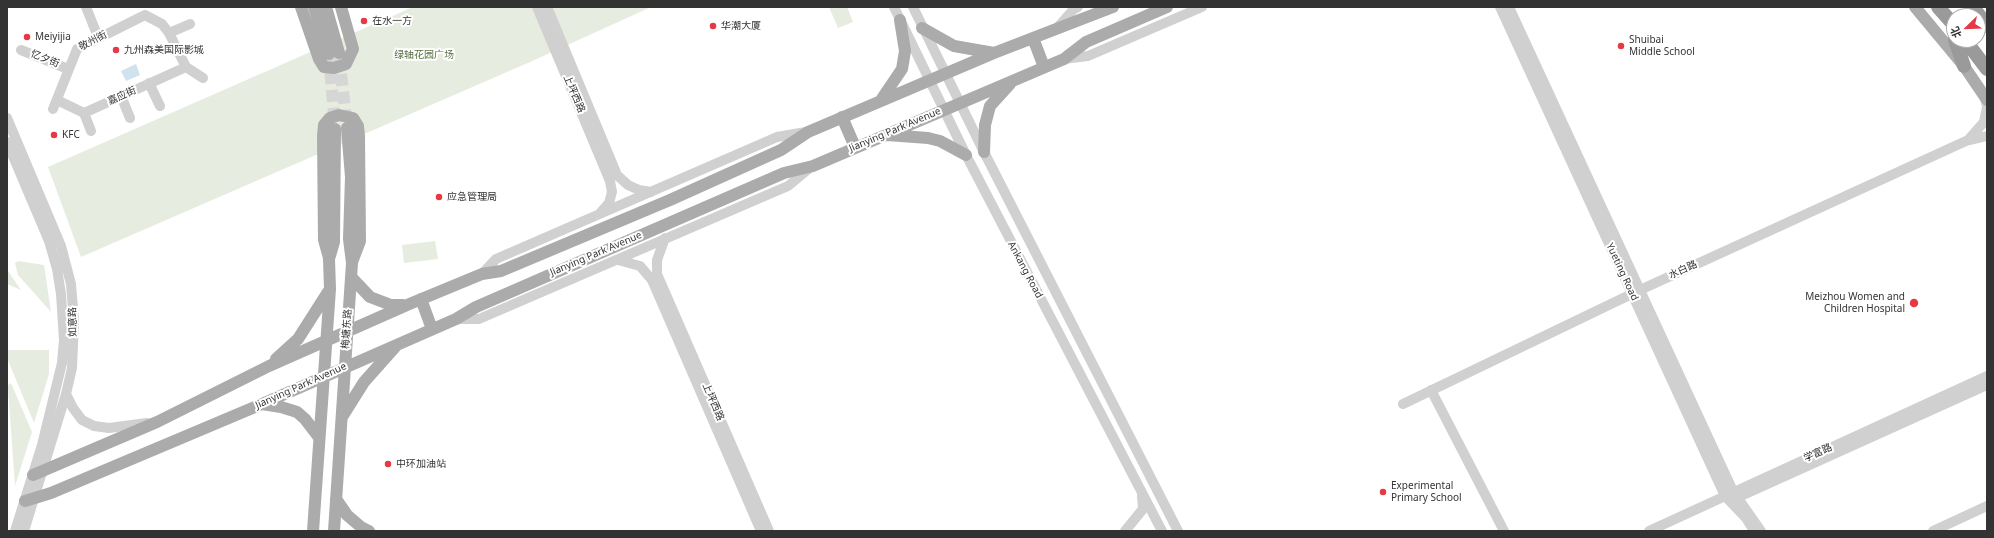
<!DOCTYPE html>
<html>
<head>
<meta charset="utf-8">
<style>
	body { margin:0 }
	#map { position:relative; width:1994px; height:538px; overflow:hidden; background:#fff; font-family:"Noto Sans","Noto Sans SC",sans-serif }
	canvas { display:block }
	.frame { position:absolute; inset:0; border:8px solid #333; pointer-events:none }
	.north { position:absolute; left:1946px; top:8px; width:40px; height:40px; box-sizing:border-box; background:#fff; border:1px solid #adadad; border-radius:50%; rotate:247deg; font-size:11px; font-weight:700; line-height:16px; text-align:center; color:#333 }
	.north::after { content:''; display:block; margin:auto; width:14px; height:18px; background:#e63946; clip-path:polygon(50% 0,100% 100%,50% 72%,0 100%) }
</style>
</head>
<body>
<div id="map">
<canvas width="1994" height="538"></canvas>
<div class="frame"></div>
<div class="north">北</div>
</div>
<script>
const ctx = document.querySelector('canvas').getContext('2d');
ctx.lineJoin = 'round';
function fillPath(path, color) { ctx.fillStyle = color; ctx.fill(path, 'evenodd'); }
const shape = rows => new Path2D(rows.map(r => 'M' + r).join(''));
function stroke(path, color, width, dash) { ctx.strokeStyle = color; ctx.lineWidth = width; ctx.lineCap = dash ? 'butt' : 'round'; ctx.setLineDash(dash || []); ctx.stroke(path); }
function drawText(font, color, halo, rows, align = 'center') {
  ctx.font = font + ' "Noto Sans","Noto Sans SC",sans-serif'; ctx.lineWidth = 4; ctx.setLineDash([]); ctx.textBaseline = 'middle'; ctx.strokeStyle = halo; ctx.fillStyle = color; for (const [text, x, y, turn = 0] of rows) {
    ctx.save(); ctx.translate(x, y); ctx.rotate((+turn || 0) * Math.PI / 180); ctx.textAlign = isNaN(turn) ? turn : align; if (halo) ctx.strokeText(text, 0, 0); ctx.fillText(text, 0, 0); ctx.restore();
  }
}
fillPath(shape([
	[413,7,651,7,530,62,81,257,48,167],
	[829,7,847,7,853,22,838,28],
	[435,241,438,259,404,263,402,245],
	[18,261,44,265,51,312,18,275,15,263],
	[7,270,8,271,21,290,7,284],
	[7,350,49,350,49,374,34,423,7,358],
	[11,383,32,432,15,486,8,388,8,385]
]), '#e6ecdf');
fillPath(shape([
	[136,64,140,75,126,81,121,71]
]), '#cfe2ee');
stroke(shape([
	[329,54,335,127],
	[339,56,347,127]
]), '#d6d6d6', 12, [12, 6]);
stroke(shape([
	[86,7,96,32],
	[537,7,610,181,612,192,609,203,601,212],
	[547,7,617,175,628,185,639,190,651,192],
	[894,7,966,155,1162,531],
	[913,7,984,152,1178,531],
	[1500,7,1725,496,1746,518,1754,531],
	[1509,7,1733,491,1761,531],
	[1057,28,1074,9,1078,7],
	[169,33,190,24],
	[21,50,68,69],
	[1064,59,1088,56,1202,7],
	[149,83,160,106],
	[121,96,130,118],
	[57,100,84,113,186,67],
	[53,109,77,49,145,15,162,24,169,33,186,67,203,78],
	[84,113,91,131],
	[7,118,61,246,71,284,74,321,72,368,66,394,24,531],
	[1969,139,1984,122,1987,107,1985,98],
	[7,142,49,241,57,269,61,294,64,340,62,363,42,445,15,531],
	[665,238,657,260,657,274,769,531],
	[618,260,640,266,652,280,761,531],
	[482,274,496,259,777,137,806,132],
	[456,319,479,319,788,186,811,167],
	[1431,390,1504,531],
	[66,394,73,408,82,420,94,426,109,428,147,423],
	[1403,404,1640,290,1966,141,1987,136],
	[1732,500,1987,385],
	[1125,531,1143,509,1142,496],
	[1649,531,1987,376],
	[1933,531,1987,506]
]), '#d0d0d0', 10);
stroke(shape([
	[301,7,319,59,324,67,334,68,346,64,353,49,341,7],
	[314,7,329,54],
	[326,7,339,53],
	[1915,7,1964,66,1987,100],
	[922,28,954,46,994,53],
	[1033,38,1044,67],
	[881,100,902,69,905,51,900,20],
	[842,117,855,147],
	[887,135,928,138,940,141,966,155],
	[984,152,985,125,990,106,1010,84],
	[329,258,324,240,323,136,324,125,330,118,339,115,353,118,358,126,359,136,360,241,352,262],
	[351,277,370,297,391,305,403,305],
	[421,299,432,329],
	[276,359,298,339,328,292],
	[262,404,281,407,297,412,305,419,318,436],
	[342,417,364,382,396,346],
	[33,475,157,422,269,366,407,305,482,274,501,271,670,200,781,150,808,132,994,53,1113,7],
	[336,499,347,515,361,527,369,531],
	[25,501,51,493,262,404,456,319,476,307,784,173,813,166,1064,59,1086,42,1167,7],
	[313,531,330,289,329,259,334,242,335,129],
	[334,531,352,263,349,239,351,177,347,128]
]), '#ababab', 12);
stroke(shape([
	[1938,7,1954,25],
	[1973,7,1987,26],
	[1955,40,1964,66],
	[1965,40,1987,69]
]), '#9a9a9a', 14);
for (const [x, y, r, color] of [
	[364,21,4,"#e63946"],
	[713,26,4,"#e63946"],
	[27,37,4,"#e63946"],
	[1621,46,4,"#e63946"],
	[116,50,4,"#e63946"],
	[54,135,4,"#e63946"],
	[439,197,4,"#e63946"],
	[1914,303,5,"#e63946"],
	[388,464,4,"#e63946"],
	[1383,492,4,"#e63946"]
]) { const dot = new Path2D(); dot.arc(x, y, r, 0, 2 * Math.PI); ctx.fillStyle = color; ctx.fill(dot); stroke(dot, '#fff', 1.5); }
drawText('10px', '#333', '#fff', [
	["在水一方",372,21],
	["华潮大厦",721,26],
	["Meiyijia",35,37],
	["Shuibai",1629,40],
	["Middle School",1629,52],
	["九州森美国际影城",124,50],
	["KFC",62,135],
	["应急管理局",447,197],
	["Meizhou Women and",1905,297,"right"],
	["Children Hospital",1905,309,"right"],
	["中环加油站",396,464],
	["Experimental",1391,486],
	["Primary School",1391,498]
], 'left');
drawText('10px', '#333', '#fff', [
	["敬州街",93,41,-28],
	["忆夕街",45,59,22],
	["上坪西路",574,94,67],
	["嘉应街",122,96,-24],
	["Jianying Park Avenue",895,130,-23],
	["Jianying Park Avenue",596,254,-23],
	["Ankang Road",1025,270,62],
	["水白路",1683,270,-24],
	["Yueting Road",1622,272,65],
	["如意路",73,322,-91],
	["梅塘东路",347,329,-86],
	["Jianying Park Avenue",301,386,-24],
	["上坪西路",713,402,67],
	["学富路",1818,453,-24]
]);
drawText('10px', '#56703f', '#fff', [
	["绿轴花园广场",424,55]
]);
</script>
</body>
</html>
